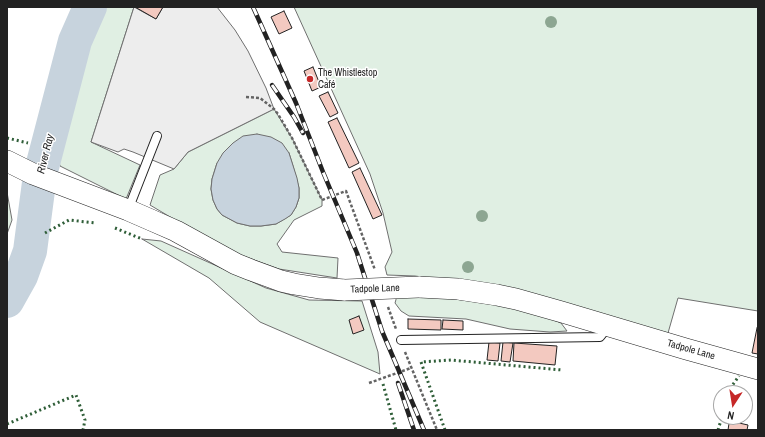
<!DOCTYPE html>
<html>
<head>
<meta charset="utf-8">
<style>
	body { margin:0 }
	#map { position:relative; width:765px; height:437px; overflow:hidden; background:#fff; font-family:"Archivo Narrow",sans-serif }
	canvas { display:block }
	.frame { position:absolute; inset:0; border:8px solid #222; pointer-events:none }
	.north { position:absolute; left:713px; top:385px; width:40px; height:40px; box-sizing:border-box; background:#fff; border:1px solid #a7a7a7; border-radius:50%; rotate:192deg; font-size:11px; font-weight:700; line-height:16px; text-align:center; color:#222 }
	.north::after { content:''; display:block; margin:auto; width:14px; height:18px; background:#c62828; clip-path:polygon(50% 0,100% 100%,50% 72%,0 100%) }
</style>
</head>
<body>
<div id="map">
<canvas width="765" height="437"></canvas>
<div class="frame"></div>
<div class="north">N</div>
</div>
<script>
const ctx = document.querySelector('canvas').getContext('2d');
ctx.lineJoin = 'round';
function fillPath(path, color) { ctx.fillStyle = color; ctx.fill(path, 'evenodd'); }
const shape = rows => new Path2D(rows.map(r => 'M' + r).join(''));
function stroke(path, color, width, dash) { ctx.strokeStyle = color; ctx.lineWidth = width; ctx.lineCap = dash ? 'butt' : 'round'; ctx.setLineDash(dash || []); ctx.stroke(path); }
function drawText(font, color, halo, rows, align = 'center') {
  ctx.font = font + ' "Archivo Narrow",sans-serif'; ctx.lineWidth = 3; ctx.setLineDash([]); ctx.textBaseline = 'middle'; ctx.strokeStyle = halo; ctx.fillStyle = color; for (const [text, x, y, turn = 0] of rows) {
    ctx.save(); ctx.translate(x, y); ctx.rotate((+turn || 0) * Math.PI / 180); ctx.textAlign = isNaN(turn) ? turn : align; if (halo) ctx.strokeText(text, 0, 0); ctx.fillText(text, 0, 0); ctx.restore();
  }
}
const green = shape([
	[100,7,134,7,91,142,140,165,126,199,60,166,55,148,94,20,100,7],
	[294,7,758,7,758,311,678,298,668,333,452,281,415,276,387,275,385,267,392,252,383,213,370,174,294,7],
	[274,109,292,138,322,200,322,206,294,220,277,244,282,252,338,258,337,278,279,269,224,249,150,205,160,175,174,169,188,152,274,109],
	[289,153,293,166,299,188,299,198,296,207,291,215,276,224,261,226,250,226,237,223,222,215,217,209,213,200,211,189,212,179,217,163,289,153],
	[7,192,12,220,7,234,7,192],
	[142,239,161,241,266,288,309,300,362,301,378,352,380,374,260,322,209,278,142,239],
	[397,296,431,296,470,301,509,307,549,318,561,323,567,331,550,332,510,329,466,319,409,316,401,311,395,303,397,296]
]);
fillPath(green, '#e0efe3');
stroke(green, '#6f6f6f', 1);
const parking = shape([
	[134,7,156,19,163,7,217,7,235,30,248,51,266,88,274,109,188,152,174,169,133,152,124,149,118,152,91,142,134,7]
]);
fillPath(parking, '#ededed');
stroke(parking, '#6f6f6f', 1);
const water = shape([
	[257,134,271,137,282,143,289,153,297,178,299,188,299,198,296,207,291,215,285,219,276,224,261,226,250,226,237,223,222,215,217,209,213,200,211,189,212,179,217,163,223,153,233,143,243,136,257,134]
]);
fillPath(water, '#c7d3dd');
stroke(water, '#6f6f6f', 1);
stroke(shape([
	[7,301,21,276,30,251,40,175,75,41,90,7]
]), '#c7d3dd', 34);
const building = shape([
	[135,7,163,7,156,19,135,7],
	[284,11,292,28,279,34,271,17,284,11],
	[313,67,321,87,312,91,304,71,313,67],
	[328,92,338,113,330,117,319,96,328,92],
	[337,118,359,163,349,168,328,122,337,118],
	[360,168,382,215,373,219,352,172,360,168],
	[359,316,364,330,353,334,349,320,359,316],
	[408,319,441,320,441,330,408,329,408,319],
	[443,320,463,321,463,330,442,329,443,320],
	[757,328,758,329,758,354,752,353,757,328],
	[489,342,500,343,498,361,487,360,489,342],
	[503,342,513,343,510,362,501,361,503,342],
	[514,343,557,346,555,365,513,361,514,343],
	[730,417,740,417,739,423,748,425,747,430,728,430,730,417]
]);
fillPath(building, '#f3c9c0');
stroke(building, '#222', 1);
const service = shape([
	[128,210,157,136],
	[401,340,600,337,608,327]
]);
const tertiary = shape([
	[7,161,33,174,128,210,151,220,176,231,236,264,251,270,281,281,294,284,319,288,345,290],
	[419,287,458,289,497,295,516,299,562,312,686,349,758,369]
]);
stroke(service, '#222', 10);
stroke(tertiary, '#222', 22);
stroke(shape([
	[246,97,260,98,274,109,278,114,292,138,322,200,346,191,375,270],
	[388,307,396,329],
	[405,352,437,430],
	[369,383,411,368]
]), '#646464', 2.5, [3, 2]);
stroke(service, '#fff', 8);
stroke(tertiary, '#fff', 21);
const rail = shape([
	[253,7,296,103,323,172,357,253,382,331,424,430],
	[272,85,294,117,303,133],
	[398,383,414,430]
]);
stroke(rail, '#222', 4.5);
stroke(rail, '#fff', 3, [9]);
const tertiaryBridge = shape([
	[345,290,419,287]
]);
stroke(tertiaryBridge, '#222', 22, []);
stroke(tertiaryBridge, '#fff', 21);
stroke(shape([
	[7,138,28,143],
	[115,228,142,239],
	[45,233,69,220,95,223],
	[383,384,396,430],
	[728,393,729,390,739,376],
	[7,424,76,395,85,420,83,430],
	[445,430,421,362,451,360,562,370],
	[718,430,722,417]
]), '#2f5e38', 3, [2, 3]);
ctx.fillStyle = '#8da692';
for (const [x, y] of [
	[551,22],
	[482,216],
	[468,267]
]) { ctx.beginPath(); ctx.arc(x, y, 6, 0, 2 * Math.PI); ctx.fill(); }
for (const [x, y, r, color] of [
	[310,79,4,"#c62828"]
]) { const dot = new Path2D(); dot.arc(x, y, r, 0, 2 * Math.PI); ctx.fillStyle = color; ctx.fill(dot); stroke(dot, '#fff', 1.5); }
drawText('10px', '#222', '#fff', [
	["The Whistlestop",318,73],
	["Café",318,85]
], 'left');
drawText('10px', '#222', '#fff', [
	["Tadpole Lane",375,289,-2],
	["Tadpole Lane",691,350,16]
]);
drawText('italic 11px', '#222', '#fff', [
	["River Ray",46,154,-76]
]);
</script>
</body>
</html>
